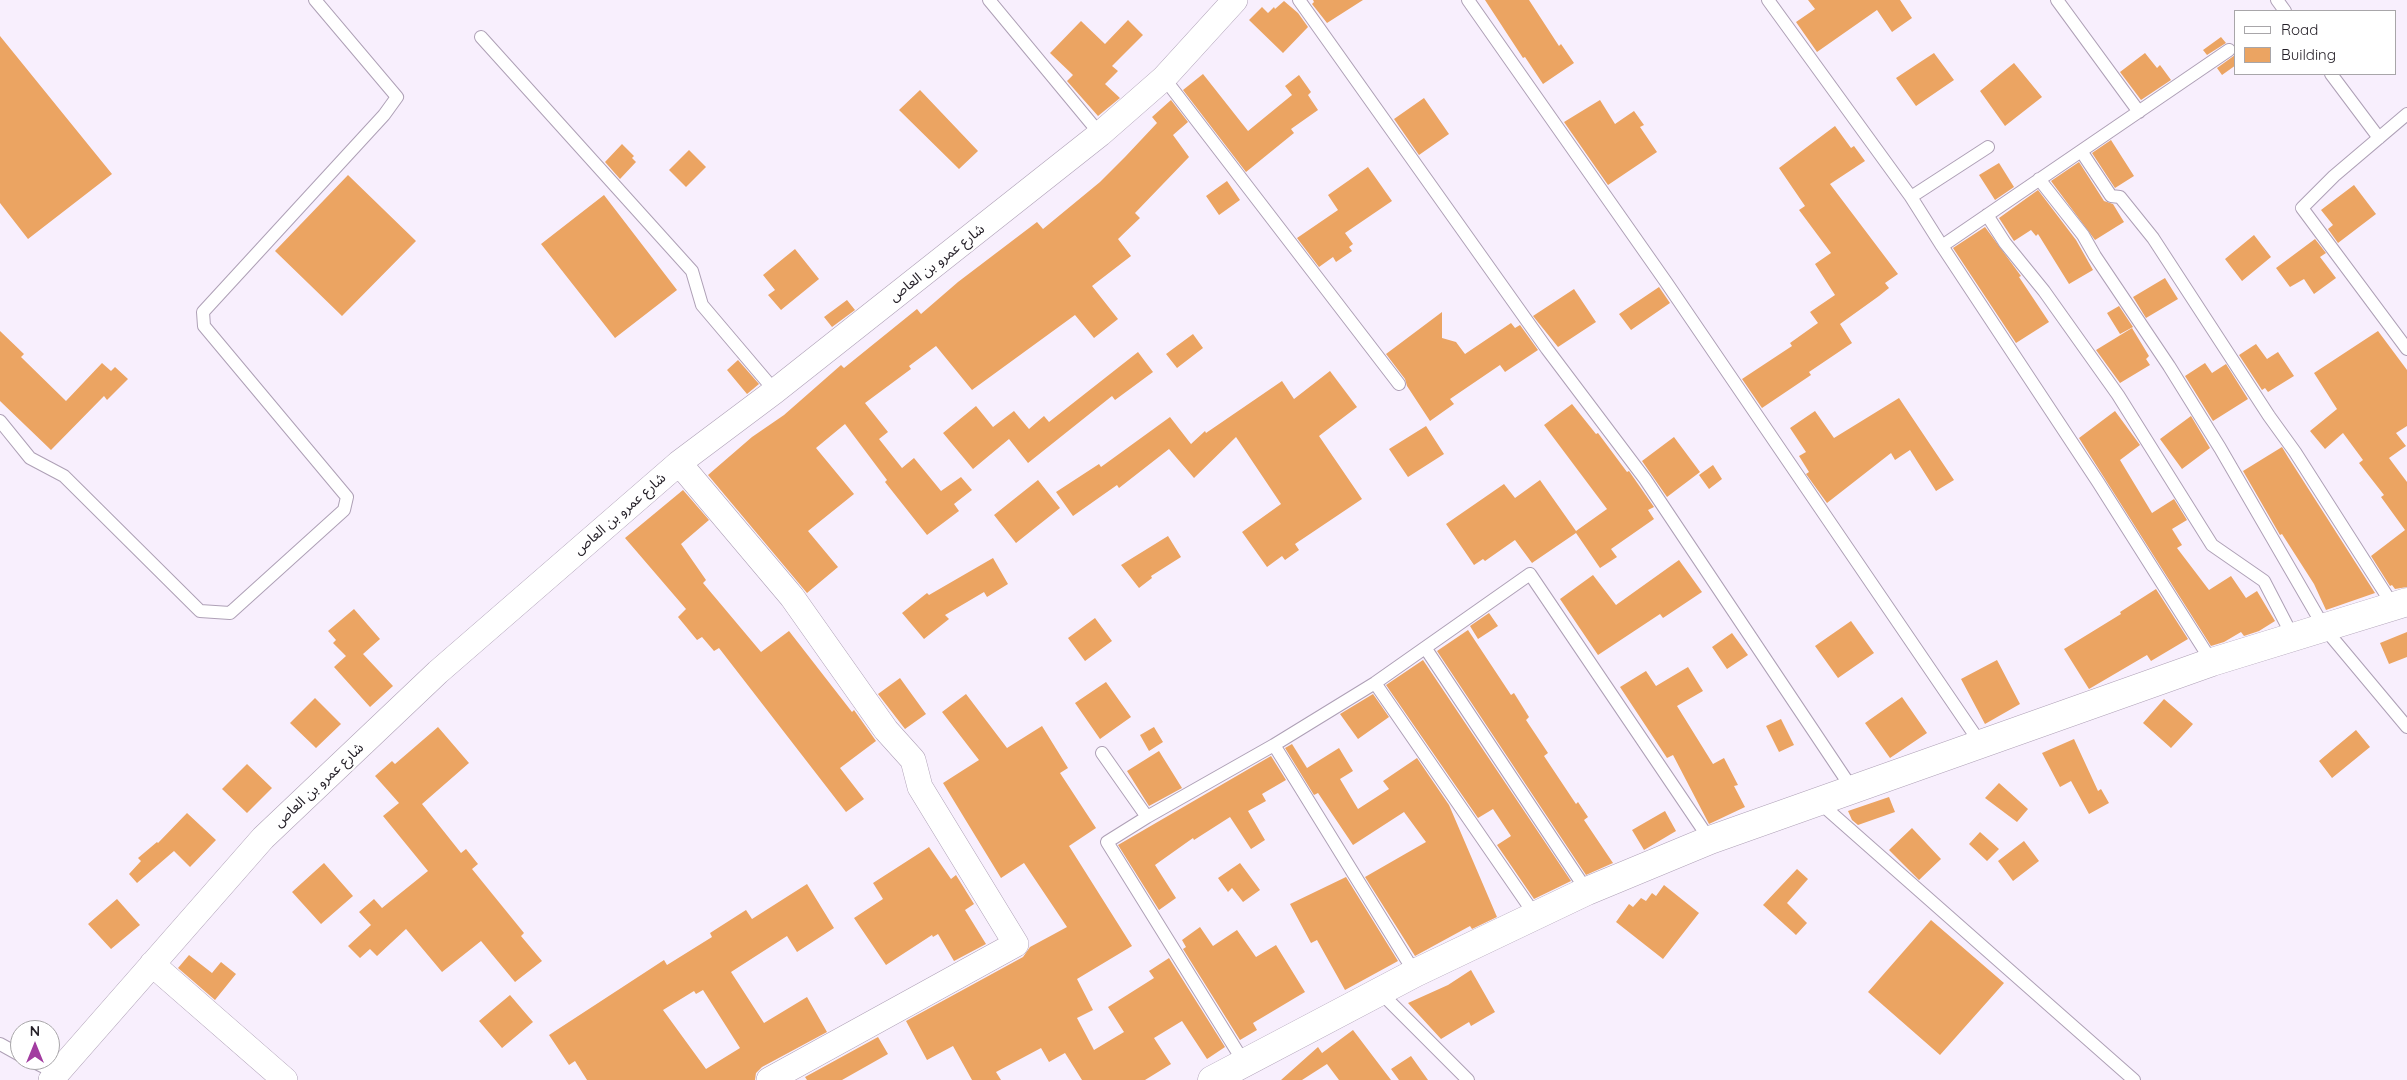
<!DOCTYPE html>
<html>
<head>
<meta charset="utf-8">
<style>
	body { margin:0 }
	#map { position:relative; width:2407px; height:1080px; overflow:hidden; background:#f8effd; font-family:Quicksand,sans-serif }
	canvas { display:block }
	.legend { position:absolute; left:2234px; top:10px; width:162px; height:65px; box-sizing:border-box; background:#fff; border:1px solid #a8a6a9; margin:0; padding:6px 9px; list-style:none; font-size:15px; color:#252028 }
	.legend li { display:flex; align-items:center; gap:10px; height:25px }
	.legend b { width:25px; border:1px solid #a8a6a9 }
	.north { position:absolute; left:10px; top:1020px; width:50px; height:50px; box-sizing:border-box; background:#fff; border:1px solid #a8a6a9; border-radius:50%; rotate:0deg; font-size:14px; font-weight:700; line-height:20px; text-align:center; color:#252028 }
	.north::after { content:''; display:block; margin:auto; width:18px; height:22px; background:#a23ca0; clip-path:polygon(50% 0,100% 100%,50% 72%,0 100%) }
</style>
</head>
<body>
<div id="map">
<canvas width="2407" height="1080"></canvas>
<ul class="legend">
<li><b style="height:6px;background:#fff"></b>Road</li>
<li><b style="height:14px;background:#eba462"></b>Building</li>
</ul>
<div class="north">N</div>
</div>
<script>
const ctx = document.querySelector('canvas').getContext('2d');
ctx.lineJoin = 'round';
function fillPath(path, color) { ctx.fillStyle = color; ctx.fill(path, 'evenodd'); }
const shape = rows => new Path2D(rows.map(r => 'M' + r).join(''));
function stroke(path, color, width, dash) { ctx.strokeStyle = color; ctx.lineWidth = width; ctx.lineCap = dash ? 'butt' : 'round'; ctx.setLineDash(dash || []); ctx.stroke(path); }
function drawText(font, color, halo, rows, align = 'center') {
  ctx.font = font + ' Quicksand,"Noto Sans Arabic",sans-serif'; ctx.lineWidth = 5; ctx.setLineDash([]); ctx.textBaseline = 'middle'; ctx.strokeStyle = halo; ctx.fillStyle = color; for (const [text, x, y, turn = 0] of rows) {
    ctx.save(); ctx.translate(x, y); ctx.rotate((+turn || 0) * Math.PI / 180); ctx.textAlign = isNaN(turn) ? turn : align; if (halo) ctx.strokeText(text, 0, 0); ctx.fillText(text, 0, 0); ctx.restore();
  }
}
fillPath(shape([
	[1313,0,1363,0,1327,23,1312,4,1314,2],
	[1485,0,1529,0,1559,46,1561,44,1574,63,1543,84,1525,57,1523,58],
	[1808,0,1900,0,1912,18,1892,32,1877,10,1817,52,1796,22,1815,9],
	[1284,1,1298,13,1308,27,1283,53,1249,20,1262,7,1268,13,1274,7,1275,9],
	[1128,20,1143,35,1112,66,1118,71,1105,84,1120,98,1098,116,1067,81,1073,75,1050,53,1081,21,1105,44],
	[0,36,112,174,28,239,0,203],
	[2221,37,2226,43,2207,55,2203,50],
	[1934,53,1954,80,1916,106,1896,78],
	[2145,53,2157,68,2160,65,2171,80,2141,100,2120,72],
	[2235,55,2236,65,2222,75,2217,68],
	[2014,63,2042,97,2005,126,1980,91],
	[1203,74,1248,131,1292,95,1285,86,1299,75,1311,92,1308,95,1318,110,1291,129,1294,133,1246,172,1183,90],
	[920,90,978,151,959,169,899,110],
	[1424,98,1449,134,1419,155,1394,119],
	[1171,100,1188,122,1173,135,1189,157,1135,213,1140,218,1118,239,1131,256,1092,286,1118,319,1094,338,1075,315,972,390,936,346,909,366,911,369,865,403,888,432,879,439,902,468,914,458,941,491,961,477,972,490,954,504,959,511,927,535,885,482,887,480,845,424,816,448,854,494,808,531,838,567,807,593,708,475,752,437,784,415,841,365,844,368,917,309,921,314,958,282,1037,222,1043,229,1100,182,1125,157,1157,123,1152,117],
	[1600,100,1615,124,1634,111,1644,125,1640,127,1657,152,1608,185,1564,122],
	[1835,126,1851,148,1854,146,1865,161,1830,184,1898,274,1885,283,1889,288,1879,296,1840,324,1852,343,1809,372,1811,375,1762,408,1742,379,1792,346,1790,343,1818,323,1810,312,1835,295,1815,264,1831,253,1799,210,1805,206,1779,168],
	[2111,140,2134,176,2115,188,2092,153],
	[622,144,634,156,632,158,636,162,620,179,605,162],
	[689,150,706,167,686,187,669,170],
	[2079,162,2104,201,2113,204,2124,222,2095,240,2051,181],
	[1999,163,2014,187,1995,200,1979,175],
	[1368,167,1392,201,1345,233,1353,244,1349,247,1352,251,1336,262,1333,257,1319,267,1297,238,1338,210,1328,195],
	[348,175,416,241,342,316,275,251],
	[1227,181,1240,200,1219,215,1206,196],
	[2354,185,2376,214,2338,243,2328,229,2333,225,2321,210],
	[2038,190,2076,240,2093,270,2069,284,2038,234,2036,236,2031,230,2014,241,1999,218],
	[604,195,677,290,615,338,541,244],
	[1985,227,2021,276,2019,277,2049,322,2016,343,1953,248],
	[2254,235,2271,257,2242,281,2225,259],
	[2315,239,2326,253,2320,257,2336,278,2314,294,2304,279,2290,287,2276,268],
	[795,249,819,279,781,310,768,295,775,290,763,275],
	[2165,278,2178,299,2146,318,2133,297],
	[1659,287,1670,303,1631,330,1619,314],
	[1574,289,1596,322,1558,347,1533,316],
	[847,300,855,310,832,327,824,317],
	[2119,306,2133,327,2120,334,2107,313],
	[1442,312,1442,338,1456,342,1465,354,1511,323,1515,328,1520,325,1538,350,1505,372,1500,365,1450,399,1454,404,1430,421,1407,386,1405,379,1386,354],
	[2132,328,2149,356,2146,359,2150,365,2120,383,2096,350],
	[0,331,24,354,21,357,66,401,102,363,111,371,115,367,128,379,107,400,104,396,51,450,0,401],
	[2378,331,2407,370,2407,426,2396,433,2406,446,2389,458,2407,482,2407,587,2395,589,2392,585,2390,586,2371,556,2405,530,2381,497,2384,495,2359,463,2363,460,2343,433,2325,449,2310,431,2337,409,2314,373],
	[1193,334,1203,348,1177,368,1166,354],
	[2256,344,2267,359,2278,352,2294,376,2268,392,2265,388,2262,390,2239,355],
	[1138,352,1153,372,1115,400,1112,396,1028,463,1009,439,973,469,943,433,976,406,993,427,1014,411,1029,429,1044,416,1049,422],
	[738,360,759,384,747,394,727,370],
	[2205,363,2212,373,2226,364,2248,399,2213,421,2185,376],
	[1330,371,1357,407,1319,436,1362,499,1295,544,1299,550,1285,560,1282,556,1267,567,1242,532,1281,504,1236,437,1194,478,1169,449,1119,488,1117,485,1073,516,1056,492,1099,464,1101,467,1170,417,1191,444,1205,431,1206,433,1282,381,1294,399],
	[1899,398,1954,480,1936,491,1910,450,1895,460,1891,453,1827,503,1806,474,1809,472,1799,456,1806,452,1790,428,1815,411,1834,438],
	[1572,404,1596,434,1598,433,1627,472,1629,471,1638,484,1654,507,1648,510,1654,519,1611,549,1617,557,1600,568,1576,533,1532,563,1515,540,1485,561,1483,559,1474,565,1446,524,1504,484,1515,498,1540,480,1576,531,1607,509,1544,425],
	[2115,411,2140,445,2120,460,2152,513,2174,499,2187,520,2172,529,2182,545,2177,548,2209,590,2231,576,2246,598,2257,591,2275,621,2259,631,2244,636,2241,632,2224,642,2211,646,2079,438],
	[2191,416,2210,448,2182,469,2160,439],
	[1426,426,1444,454,1408,477,1389,449],
	[1674,437,1700,472,1667,497,1642,461],
	[2282,447,2288,457,2375,593,2326,610,2314,584,2282,534,2280,535,2243,471],
	[1713,465,1722,479,1709,489,1699,475],
	[1038,480,1060,508,1016,543,994,515],
	[683,490,709,520,681,544,706,580,703,583,761,652,789,631,852,712,854,710,876,741,840,768,864,799,846,812,719,648,714,651,702,637,697,640,678,617,686,609,625,538],
	[1168,536,1181,557,1151,576,1152,578,1139,588,1121,565],
	[993,558,1008,584,987,597,984,592,945,615,949,619,924,639,902,613,927,593,929,595],
	[1679,560,1702,592,1663,618,1660,614,1598,655,1560,599,1593,575,1616,605],
	[2156,589,2188,639,2151,661,2147,655,2089,689,2064,649,2121,614,2120,612],
	[354,609,380,639,363,654,393,686,370,707,334,667,346,656,333,643,336,640,328,631],
	[1489,613,1498,626,1478,639,1470,626],
	[1095,618,1112,641,1085,661,1068,638],
	[1851,621,1874,653,1838,678,1815,646],
	[1468,630,1511,695,1514,693,1529,717,1526,720,1548,753,1544,756,1576,804,1578,802,1588,817,1584,820,1613,863,1586,875,1437,651],
	[2407,632,2407,657,2389,664,2380,643],
	[1732,633,1748,655,1727,669,1712,647],
	[1423,660,1571,881,1534,899,1497,845,1511,836,1493,809,1478,818,1386,685],
	[1997,660,2020,704,1985,724,1961,679],
	[1688,667,1703,691,1677,706,1713,764,1724,758,1738,785,1734,786,1745,807,1709,824,1673,755,1667,758,1620,687,1646,671,1656,686],
	[900,678,926,714,905,729,878,694],
	[1106,682,1131,717,1100,739,1075,703],
	[966,694,1007,748,1042,726,1068,768,1060,773,1096,828,1069,846,1132,946,1077,979,1093,1010,1077,1018,1094,1050,1124,1032,1108,1007,1154,978,1149,971,1169,958,1225,1047,1207,1059,1182,1021,1154,1038,1171,1064,1145,1080,1082,1080,1065,1053,1049,1062,1041,1048,996,1072,1001,1080,972,1080,953,1046,927,1060,906,1021,1023,957,1030,947,1067,927,1024,863,1001,878,943,783,979,760,942,712],
	[1373,694,1389,717,1358,739,1340,714],
	[1902,697,1927,733,1890,758,1865,723],
	[315,698,341,724,316,748,290,723],
	[2164,699,2193,724,2171,748,2143,723],
	[1781,719,1794,745,1779,752,1766,726],
	[438,727,469,763,422,804,461,853,466,849,478,864,472,869,524,933,521,936,542,961,515,982,481,941,442,972,406,929,377,956,370,949,360,958,348,946,371,925,359,912,374,899,382,908,428,871,383,816,399,803,375,776,392,761,395,764],
	[1154,727,1163,742,1149,751,1140,735],
	[2356,730,2370,747,2332,778,2319,761],
	[2074,739,2098,791,2101,789,2109,803,2089,814,2071,781,2060,787,2042,753],
	[1292,744,1307,768,1339,748,1353,771,1340,779,1358,809,1389,789,1383,781,1417,758,1449,805,1497,917,1472,929,1470,926,1415,956,1365,877,1426,842,1404,812,1353,845,1318,793,1314,795,1285,748],
	[1159,751,1182,788,1149,806,1127,771],
	[1271,756,1286,780,1262,794,1266,801,1248,811,1265,840,1251,849,1230,817,1194,840,1193,838,1155,865,1176,898,1159,910,1118,845],
	[247,764,272,788,247,813,222,789],
	[1999,783,2028,809,2017,822,1985,798],
	[1889,797,1895,812,1858,825,1852,820,1848,811],
	[1665,811,1676,831,1644,850,1632,830],
	[187,813,216,840,190,867,174,851,137,883,129,874,141,861,138,858,157,842,158,843],
	[1912,828,1941,859,1919,880,1889,850],
	[1980,832,1999,849,1987,861,1969,844],
	[2024,841,2039,861,2013,881,1998,861],
	[929,847,951,879,956,875,974,904,965,910,986,944,954,961,938,934,933,937,932,935,886,965,854,918,883,899,873,883],
	[324,863,353,896,321,924,292,892],
	[1240,863,1260,890,1243,902,1232,888,1228,892,1218,878],
	[1797,869,1808,879,1787,903,1807,923,1796,935,1763,905],
	[1346,877,1398,961,1345,990,1317,940,1311,943,1290,904],
	[807,884,834,928,797,952,787,936,731,972,764,1023,807,997,827,1032,762,1067,756,1073,755,1080,587,1080,575,1061,569,1065,549,1035,664,960,667,965,712,937,710,933,746,910,752,919],
	[703,990,740,1048,706,1069,663,1010,694,991,696,994],
	[1664,885,1699,913,1663,959,1616,922,1629,904,1633,907,1641,898,1646,901,1652,893,1656,896],
	[117,899,140,925,111,949,88,924],
	[1931,920,2004,983,1940,1055,1868,992],
	[1200,927,1213,946,1237,930,1256,957,1276,945,1305,992,1253,1023,1257,1030,1240,1040,1183,949,1186,947,1182,940],
	[189,955,212,973,221,962,236,974,215,1000,178,968],
	[1471,970,1495,1012,1471,1026,1469,1022,1441,1039,1408,1003,1448,985],
	[510,995,533,1022,502,1048,479,1021],
	[1353,1030,1391,1080,1339,1080,1327,1064,1302,1080,1281,1080,1318,1047,1322,1053],
	[878,1037,888,1054,842,1080,807,1080,805,1077],
	[1411,1056,1428,1080,1399,1080,1391,1069]
]), '#eba462');
const lane = shape([
	[989,0,1100,134],
	[1299,0,1547,349,1645,479,1853,790],
	[1468,0,1666,282,1981,744],
	[1768,0,1911,197,1942,246],
	[2057,0,2139,112],
	[2277,0,2285,11],
	[481,37,692,271,702,305,775,391],
	[2331,74,2379,138],
	[1164,78,1399,384],
	[2407,114,2334,176,2302,208,2407,349],
	[2081,151,2111,196,2120,197,2153,238,2269,416,2295,452,2394,607],
	[2039,179,2083,235,2095,256,2169,366,2220,448,2325,629,2407,727],
	[1911,197,1988,147],
	[1987,215,2005,243,2044,291,2118,395,2212,545,2264,581,2293,637],
	[0,421,30,458,64,476,200,611,230,613,344,510,347,497,204,326,203,312,384,115,397,97,315,0],
	[1426,649,1587,891],
	[2212,662,2098,482,1942,246,2229,50],
	[1375,683,1535,915],
	[1274,745,1415,973],
	[1102,753,1147,817],
	[1820,803,2134,1080],
	[1379,991,1468,1080],
	[0,1044,20,1055],
	[30,1060,56,1073],
	[1245,1064,1107,842,1147,817,1274,745,1375,683,1530,574,1710,840]
]);
const street = shape([
	[679,463,792,597,886,730,913,760,920,787,1016,944,769,1080],
	[152,964,285,1080],
	[51,1080,263,838,438,672,679,463,775,391,1100,134,1164,78,1235,0]
]);
const secondary = shape([
	[1212,1080,1415,973,1587,891,1710,840,2212,662,2407,602]
]);
stroke(lane, '#aea0b6', 14);
stroke(street, '#aea0b6', 26);
stroke(secondary, '#aea0b6', 29);
stroke(lane, '#fff', 12);
stroke(street, '#fff', 25);
stroke(secondary, '#fff', 28);
drawText('14px', '#252028', '#fff', [
	["شارع عمرو بن العاص",937,263,-38],
	["شارع عمرو بن العاص",620,514,-41],
	["شارع عمرو بن العاص",319,785,-43]
]);
</script>
</body>
</html>
